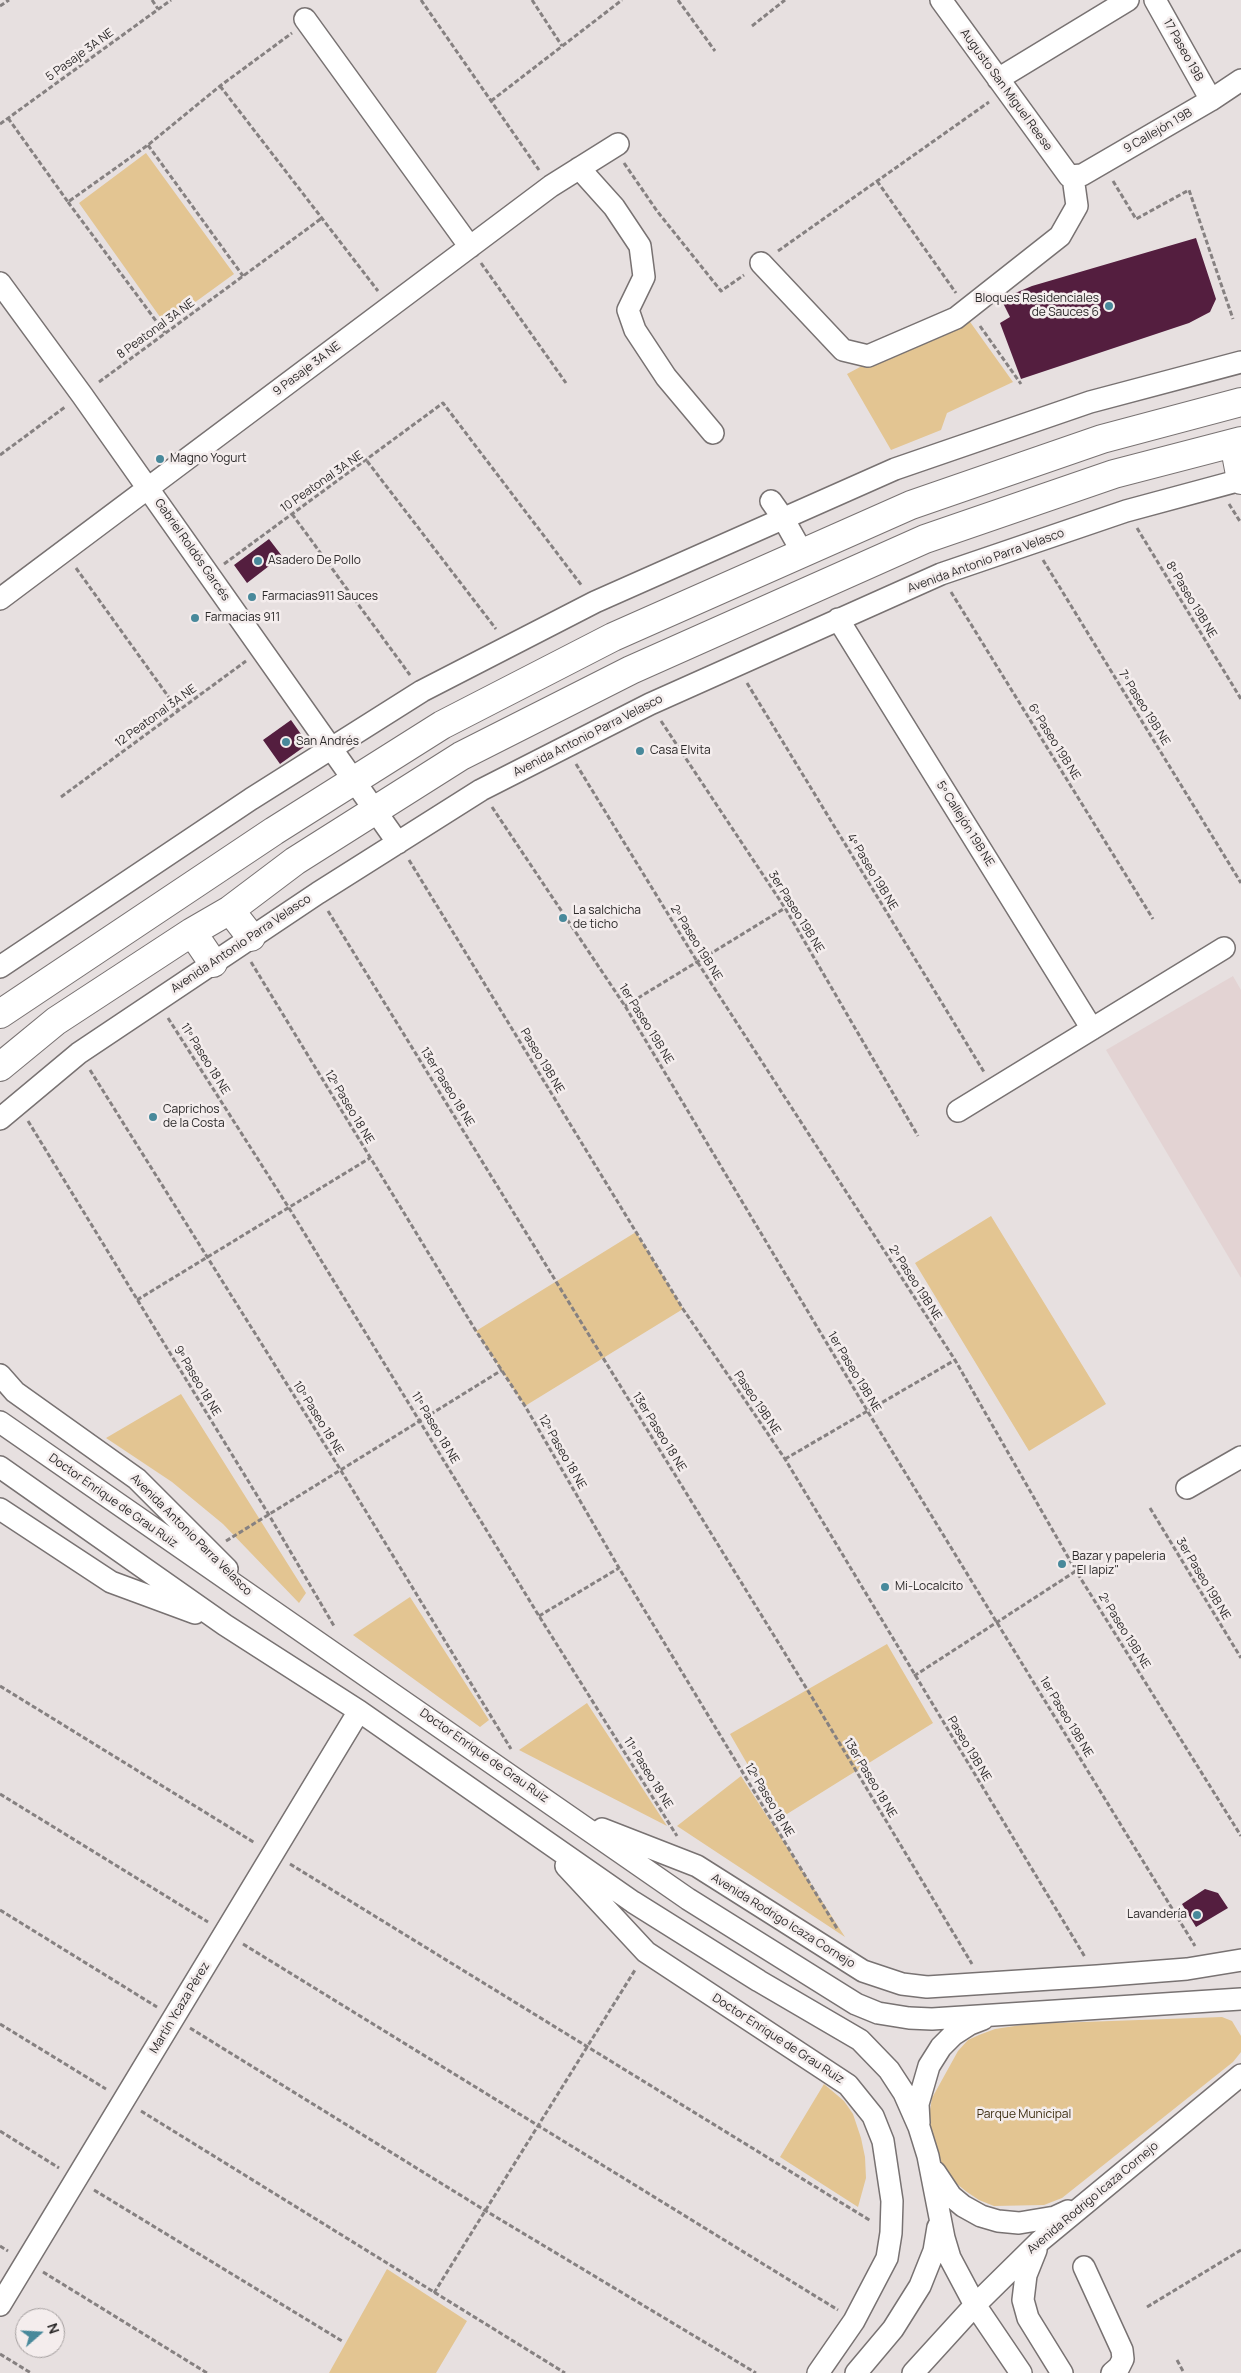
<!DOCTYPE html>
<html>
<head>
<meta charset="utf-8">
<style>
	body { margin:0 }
	#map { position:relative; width:1241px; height:2373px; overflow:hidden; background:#e7e0e0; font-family:Manrope,sans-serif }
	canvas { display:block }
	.north { position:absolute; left:15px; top:2308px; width:50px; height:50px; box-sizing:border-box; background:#f4eded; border:1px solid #a49f9f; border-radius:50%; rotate:71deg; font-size:14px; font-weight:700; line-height:20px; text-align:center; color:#2c2a2a }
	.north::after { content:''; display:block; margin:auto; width:18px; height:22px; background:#48899b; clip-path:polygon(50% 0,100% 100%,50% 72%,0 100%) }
</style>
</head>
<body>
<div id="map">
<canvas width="1241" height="2373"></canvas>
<div class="north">N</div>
</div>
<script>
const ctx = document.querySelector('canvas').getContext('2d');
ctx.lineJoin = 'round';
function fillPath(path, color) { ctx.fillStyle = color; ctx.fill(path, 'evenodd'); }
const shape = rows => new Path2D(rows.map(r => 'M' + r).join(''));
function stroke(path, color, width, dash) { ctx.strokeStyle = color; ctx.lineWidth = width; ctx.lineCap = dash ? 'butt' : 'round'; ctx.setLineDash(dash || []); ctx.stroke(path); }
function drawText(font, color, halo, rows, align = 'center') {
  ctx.font = font + ' Manrope,sans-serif'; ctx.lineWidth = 5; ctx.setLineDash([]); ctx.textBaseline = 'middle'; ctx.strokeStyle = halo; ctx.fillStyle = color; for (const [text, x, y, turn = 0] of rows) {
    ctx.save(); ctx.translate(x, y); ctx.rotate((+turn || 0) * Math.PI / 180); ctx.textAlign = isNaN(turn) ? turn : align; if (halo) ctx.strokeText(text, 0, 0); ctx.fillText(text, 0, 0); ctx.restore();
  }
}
fillPath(shape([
	[1233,976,1241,990,1241,1278,1106,1050]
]), '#e3d3d3');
fillPath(shape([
	[146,153,234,274,165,324,79,203],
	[963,312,1013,382,947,413,941,430,891,450,847,374],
	[991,1216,1106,1404,1029,1451,915,1263],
	[636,1232,683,1309,525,1406,476,1331],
	[181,1394,306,1593,299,1603,223,1524,172,1482,106,1438],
	[410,1597,489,1720,480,1727,353,1635],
	[887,1644,933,1723,779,1819,730,1734],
	[587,1703,667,1826,519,1750],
	[741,1776,845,1937,677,1826],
	[1222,2017,1232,2021,1241,2036,1241,2052,1233,2062,1062,2198,1044,2205,994,2206,979,2200,967,2192,952,2180,936,2158,927,2128,932,2098,958,2051,968,2040,979,2035,995,2029,1028,2024],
	[824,2084,844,2101,853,2114,861,2138,865,2157,866,2178,858,2207,780,2157],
	[387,2269,467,2321,436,2373,329,2373]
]), '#e3c592');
fillPath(shape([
	[1196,238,1216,299,1210,312,1189,323,1021,379,1000,323,1010,317,1001,299,1032,286],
	[269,539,282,556,247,583,234,565],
	[291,720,308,744,280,764,263,740],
	[1205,1889,1218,1893,1228,1908,1196,1927,1182,1904]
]), '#541e3f');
const minor = shape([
	[941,0,1069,176,1082,175,1211,100,1241,80],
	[1155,0,1211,100],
	[305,19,470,247],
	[998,79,1128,0],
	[579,168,614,207,640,246,644,277,628,310,635,330,666,377,713,433],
	[761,263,843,350,868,356,956,318,1060,236,1077,206,1073,177],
	[0,283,82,395,398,843],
	[771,501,783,518,802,552],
	[0,599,551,186,618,144],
	[838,619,1092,1029],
	[0,967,251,799,422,691,595,602,895,469,1090,402,1241,362],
	[958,1111,1224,948],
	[0,1119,79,1053,318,893,481,790,650,704,941,574,1126,511,1241,480],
	[0,1375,15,1392,137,1479,227,1569],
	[0,1422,688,1899,856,2004,878,2013,909,2018,932,2019,1241,1999],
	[0,1467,225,1625,359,1711,633,1902,759,1981,860,2040,889,2070,904,2093,919,2127,928,2156,944,2238,950,2258,975,2305,1021,2373],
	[1187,1488,1241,1457],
	[0,1509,111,1582,195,1613],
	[602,1829,697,1866,863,1971,902,1984,927,1987,1097,1976,1187,1969,1241,1960],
	[566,1866,646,1952,848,2085,873,2116,883,2141,892,2201,891,2233,887,2258,854,2321,818,2373],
	[919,2123,918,2104,929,2066,941,2047,953,2035,970,2024,983,2019],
	[935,2172,951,2196,963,2206,981,2216,998,2221,1019,2223,1055,2217,1068,2211],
	[1036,2250,1026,2275,1023,2300,1028,2318,1062,2373],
	[1084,2267,1122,2350,1123,2359,1119,2367,1112,2373],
	[0,2305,359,1711],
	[856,2373,893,2329,920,2286,934,2251,938,2227],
	[913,2373,975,2305,1040,2241,1241,2075]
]);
const major = shape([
	[1234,443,1241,480],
	[230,910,251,937],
	[192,932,213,963],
	[0,1014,274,831,442,725,613,637,911,505,1102,439,1241,402],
	[0,1067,56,1021,192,932,230,910,295,861,461,756,631,670,925,539,1114,474,1241,441]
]);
stroke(minor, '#787272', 24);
stroke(major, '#787272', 30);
stroke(shape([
	[152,0,158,9],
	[421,0,539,170],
	[532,0,562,46],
	[678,0,715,51],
	[0,6,9,0],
	[752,26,785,0],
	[220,86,378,291],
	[491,101,622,0],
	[8,118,68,202,148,145,220,86,292,33],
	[0,124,171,0],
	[148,145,243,276],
	[624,163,657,211,721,291,744,275],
	[877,181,956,293],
	[1113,181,1136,219,1189,190,1233,319],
	[68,202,165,333],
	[778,251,989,102],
	[481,263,566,383],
	[980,326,1021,384],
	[99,382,322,218],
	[0,455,65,407],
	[367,461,496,629],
	[1229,504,1241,523],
	[292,514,410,675],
	[1137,528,1241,699],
	[1043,560,1241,883],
	[224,564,443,403,582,586],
	[76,568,178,710],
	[951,592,1153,919],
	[747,683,984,1072],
	[661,721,785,908,918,1136],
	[576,764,698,963,955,1360,1076,1571,1241,1836],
	[61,797,246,661],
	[492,807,625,1006,868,1412,1195,1946],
	[409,860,683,1309,785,1459,1085,1957],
	[328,911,813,1699,972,1964],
	[251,962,476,1331,525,1406,619,1568,838,1930],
	[625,1006,785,908],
	[168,1018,289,1208,539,1616,677,1836],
	[90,1070,340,1469,511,1749],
	[28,1121,269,1515,334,1626],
	[137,1300,370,1158],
	[785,1459,955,1360],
	[1150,1508,1241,1658],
	[226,1541,502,1370],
	[539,1616,619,1568],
	[914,1676,1076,1571],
	[0,1686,255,1843],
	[0,1794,208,1922],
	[290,1864,871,2221],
	[0,1910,157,2007],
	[243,1944,838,2310],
	[0,2024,106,2089],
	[190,2028,486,2211,756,2373],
	[141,2111,565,2373],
	[0,2131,59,2168],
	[94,2190,342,2341],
	[0,2246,8,2251],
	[43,2272,207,2373],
	[434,2293,635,1970],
	[1147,2307,1241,2250],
	[0,2354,31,2373],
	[1177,2360,1184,2373]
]), '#868181', 3, [5, 2.5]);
stroke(minor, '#fff', 21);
stroke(major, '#fff', 28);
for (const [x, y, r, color] of [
	[1109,306,5,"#48899b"],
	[160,459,5,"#48899b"],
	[258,561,5,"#48899b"],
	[252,597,5,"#48899b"],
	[195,618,5,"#48899b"],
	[286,742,5,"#48899b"],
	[640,751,5,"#48899b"],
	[563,918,5,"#48899b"],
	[153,1117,5,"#48899b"],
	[1062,1564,5,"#48899b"],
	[885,1587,5,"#48899b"],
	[1197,1915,5,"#48899b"]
]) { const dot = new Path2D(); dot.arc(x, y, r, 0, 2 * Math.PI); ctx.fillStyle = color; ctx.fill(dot); stroke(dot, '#f4eded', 2); }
drawText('12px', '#2c2a2a', '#f4eded', [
	["17 Paseo 19B",1183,50,61],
	["5 Pasaje 3A NE",80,55,-36],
	["Augusto San Miguel Reese",1006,90,54],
	["9 Callejón 19B",1158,131,-30],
	["8 Peatonal 3A NE",156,329,-36],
	["9 Pasaje 3A NE",307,369,-37],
	["10 Peatonal 3A NE",322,482,-35],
	["Gabriel Roldós Garcés",192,550,55],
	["Avenida Antonio Parra Velasco",986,561,-20],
	["8º Paseo 19B NE",1191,600,59],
	["7º Paseo 19B NE",1144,708,58],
	["12 Peatonal 3A NE",156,716,-36],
	["Avenida Antonio Parra Velasco",588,736,-27],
	["6º Paseo 19B NE",1054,742,58],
	["5º Callejón 19B NE",965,824,58],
	["4º Paseo 19B NE",872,872,59],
	["3er Paseo 19B NE",796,912,58],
	["2º Paseo 19B NE",696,943,58],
	["Avenida Antonio Parra Velasco",241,944,-34],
	["1er Paseo 19B NE",646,1024,58],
	["11º Paseo 18 NE",205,1059,58],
	["Paseo 19B NE",542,1061,59],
	["13er Paseo 18 NE",447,1087,58],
	["12º Paseo 18 NE",349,1107,59],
	["2º Paseo 19B NE",915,1283,57],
	["1er Paseo 19B NE",854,1372,59],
	["9º Paseo 18 NE",197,1381,59],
	["Paseo 19B NE",757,1403,56],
	["10º Paseo 18 NE",318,1418,58],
	["11º Paseo 18 NE",435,1428,59],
	["13er Paseo 18 NE",659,1432,58],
	["12º Paseo 18 NE",562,1452,60],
	["Doctor Enrique de Grau Ruiz",113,1501,35],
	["Avenida Antonio Parra Velasco",191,1535,45],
	["3er Paseo 19B NE",1203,1579,59],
	["2º Paseo 19B NE",1124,1631,58],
	["1er Paseo 19B NE",1066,1717,59],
	["Paseo 19B NE",969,1749,59],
	["Doctor Enrique de Grau Ruiz",484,1756,35],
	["11º Paseo 18 NE",648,1773,58],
	["13er Paseo 18 NE",870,1778,59],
	["12º Paseo 18 NE",769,1800,59],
	["Avenida Rodrigo Icaza Cornejo",783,1921,32],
	["Martín Ycaza Pérez",180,2008,-59],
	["Doctor Enrique de Grau Ruiz",778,2039,33],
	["Avenida Rodrigo Icaza Cornejo",1093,2198,-40]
]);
drawText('12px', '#2c2a2a', '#f4eded', [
	["Bloques Residenciales",1099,299,"right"],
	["de Sauces 6",1099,313,"right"],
	["Magno Yogurt",170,459],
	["Asadero De Pollo",268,561],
	["Farmacias911 Sauces",262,597],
	["Farmacias 911",205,618],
	["San Andrés",296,742],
	["Casa Elvita",650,751],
	["La salchicha",573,911],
	["de ticho",573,925],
	["Caprichos",163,1110],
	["de la Costa",163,1124],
	["Bazar y papeleria",1072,1557],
	["\"El lapiz\"",1072,1571],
	["Mi-Localcito",895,1587],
	["Lavandería",1187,1915,"right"]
], 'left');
drawText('12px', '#3f3014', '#f4eded', [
	["Parque Municipal",1024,2115]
]);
</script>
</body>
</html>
